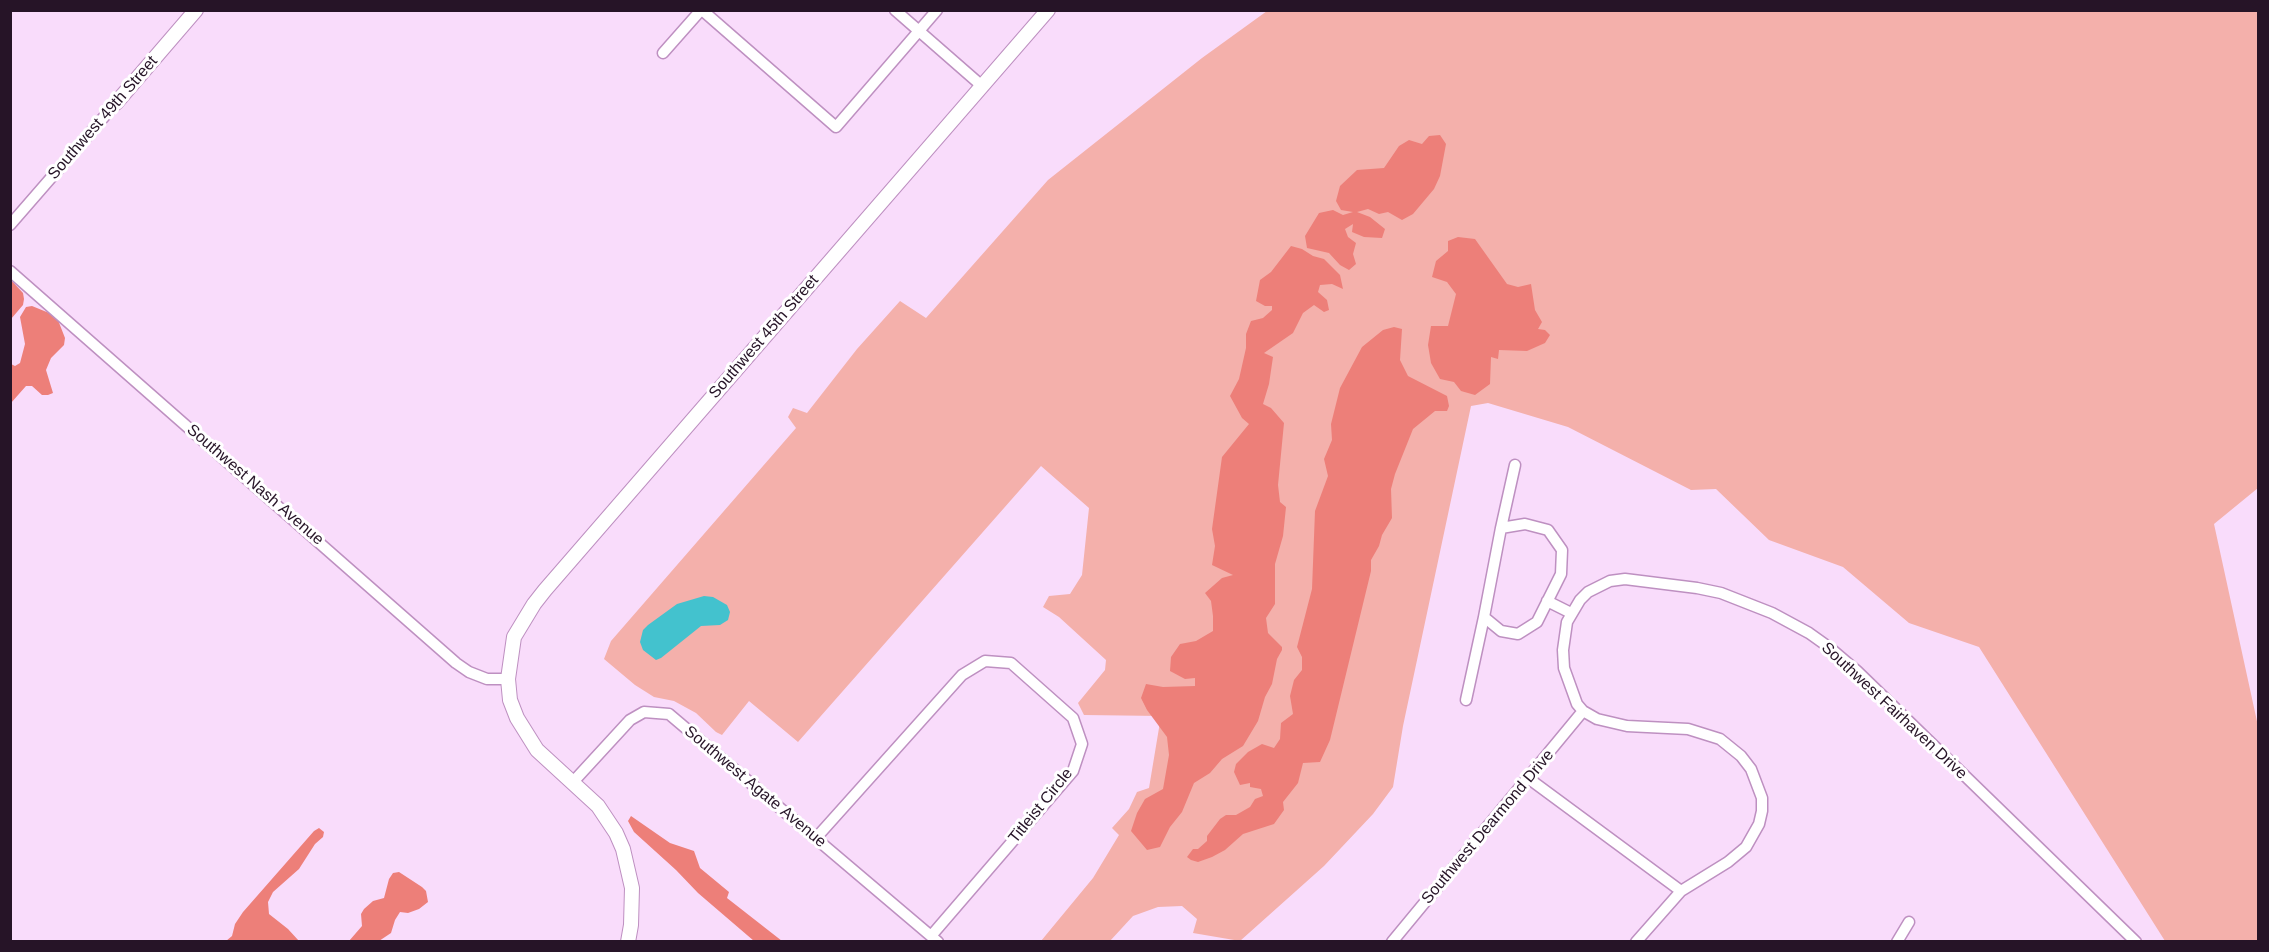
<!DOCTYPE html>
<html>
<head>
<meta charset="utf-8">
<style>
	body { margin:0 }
	#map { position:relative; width:2269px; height:952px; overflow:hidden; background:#f9dcfb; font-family:Helvetica,sans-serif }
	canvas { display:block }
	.frame { position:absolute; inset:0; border:12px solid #261427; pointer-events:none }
</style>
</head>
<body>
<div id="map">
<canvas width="2269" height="952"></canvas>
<div class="frame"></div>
</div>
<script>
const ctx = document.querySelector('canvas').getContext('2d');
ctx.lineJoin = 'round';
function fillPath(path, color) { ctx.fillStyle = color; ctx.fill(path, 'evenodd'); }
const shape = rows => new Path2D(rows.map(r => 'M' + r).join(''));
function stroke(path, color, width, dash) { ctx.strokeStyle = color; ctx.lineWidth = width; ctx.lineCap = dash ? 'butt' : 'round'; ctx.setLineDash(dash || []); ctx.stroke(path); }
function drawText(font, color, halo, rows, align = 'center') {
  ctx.font = font + ' Helvetica,sans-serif'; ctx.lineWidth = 6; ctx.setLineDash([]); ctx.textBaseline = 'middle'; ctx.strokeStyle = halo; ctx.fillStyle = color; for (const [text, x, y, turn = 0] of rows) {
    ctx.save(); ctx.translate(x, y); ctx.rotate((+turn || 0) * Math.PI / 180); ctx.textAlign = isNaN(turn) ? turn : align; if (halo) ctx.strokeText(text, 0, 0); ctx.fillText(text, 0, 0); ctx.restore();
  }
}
fillPath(shape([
	[1267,11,2258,11,2258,488,2214,524,2258,726,2258,941,2165,941,1979,647,1909,623,1843,567,1769,540,1716,489,1691,490,1568,427,1488,403,1471,406,1403,726,1393,787,1373,814,1324,866,1240,941,1193,933,1197,919,1182,906,1158,907,1133,916,1110,941,1041,941,1093,878,1119,835,1112,828,1129,809,1137,792,1149,788,1161,716,1084,715,1078,703,1105,670,1106,660,1059,617,1043,607,1049,596,1070,594,1082,575,1089,508,1041,466,798,742,749,701,722,735,716,732,696,713,674,701,654,697,635,685,604,659,611,641,796,428,788,417,793,408,807,413,857,349,900,301,926,318,1048,180,1202,58]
]), '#f4b0ab');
fillPath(shape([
	[1440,135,1446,144,1440,176,1434,189,1413,214,1402,220,1388,212,1379,214,1368,209,1357,212,1370,217,1385,229,1382,238,1364,237,1352,232,1353,224,1345,229,1348,237,1356,243,1353,254,1356,264,1349,270,1340,265,1329,253,1307,248,1305,236,1319,213,1333,210,1343,215,1353,212,1341,210,1336,201,1340,186,1357,170,1384,168,1399,146,1409,140,1422,144,1429,136],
	[1458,237,1475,239,1507,284,1518,287,1531,284,1535,310,1542,322,1538,329,1545,330,1550,335,1545,343,1527,351,1499,350,1498,359,1491,357,1490,384,1475,395,1461,391,1454,382,1440,379,1431,363,1428,345,1431,326,1448,326,1456,294,1447,282,1432,277,1436,261,1448,251,1448,241],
	[1291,246,1302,249,1313,256,1324,259,1340,275,1343,289,1332,284,1320,285,1318,292,1327,300,1329,310,1324,312,1314,305,1303,313,1293,333,1264,353,1273,357,1269,384,1263,404,1271,408,1284,423,1278,485,1280,502,1286,507,1283,536,1275,564,1275,604,1266,618,1268,633,1282,647,1282,650,1277,659,1272,684,1265,697,1258,721,1243,746,1222,759,1210,773,1194,783,1182,812,1170,827,1160,847,1147,850,1131,831,1137,813,1145,799,1163,789,1169,755,1167,737,1147,710,1141,698,1146,684,1163,687,1195,686,1195,678,1185,679,1170,671,1171,657,1180,644,1196,641,1213,631,1213,616,1211,601,1205,593,1222,578,1233,575,1212,565,1215,546,1212,529,1222,457,1249,424,1242,418,1230,396,1239,379,1246,348,1246,334,1251,321,1263,318,1272,310,1272,306,1265,306,1256,301,1260,280,1271,272],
	[11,280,23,293,24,299,23,305,11,319],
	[32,306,54,315,58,320,65,338,64,345,51,358,46,370,53,393,48,395,42,395,32,386,26,386,11,403,11,364,15,366,20,363,25,344,20,317,26,307],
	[1394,327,1402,329,1400,360,1408,376,1447,396,1449,406,1447,411,1435,411,1413,429,1395,474,1391,489,1392,518,1382,535,1379,546,1371,560,1371,571,1330,740,1320,762,1303,763,1298,783,1283,802,1284,810,1274,824,1243,834,1225,850,1212,857,1198,862,1191,860,1187,857,1193,849,1198,849,1207,841,1207,836,1220,819,1226,815,1236,815,1250,807,1255,799,1263,796,1261,789,1250,787,1250,783,1240,785,1234,772,1236,764,1248,752,1262,744,1274,748,1280,739,1281,723,1293,714,1290,696,1294,680,1302,670,1302,657,1297,647,1312,589,1315,511,1328,476,1324,459,1332,440,1331,424,1340,388,1362,347,1383,330],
	[631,816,670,843,694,851,700,868,729,892,727,898,782,941,754,941,698,893,676,870,634,832,628,821],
	[319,828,324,832,323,837,315,844,299,869,273,892,268,902,269,914,288,929,299,941,226,941,232,936,235,924,243,912,314,831],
	[399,872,422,887,426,891,428,902,419,909,408,913,400,912,395,920,391,933,379,941,349,941,362,926,361,914,364,909,373,901,384,898,389,879,393,873]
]), '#ed7f79');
fillPath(shape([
	[704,596,713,597,727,605,730,612,728,620,720,625,701,626,661,658,656,660,643,650,640,642,643,630,648,625,677,604]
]), '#43c2ce');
const minor = shape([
	[702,10,836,127,937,10],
	[895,10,982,86],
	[663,53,701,10],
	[10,225,116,103],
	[10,271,456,663,469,672,487,679,508,679],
	[1501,528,1525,524,1548,530,1562,550,1561,574,1537,622,1518,634,1501,631,1484,617,1501,528,1515,465],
	[1547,601,1571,613],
	[1466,700,1484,617],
	[1528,778,1681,891],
	[573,782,630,720,644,712,669,714,938,942],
	[816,838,962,675,985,661,1011,663,1073,718,1082,744,1073,771,931,936],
	[1392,942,1583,711],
	[1636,942,1681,891,1728,862,1746,847,1759,824,1762,811,1762,798,1751,769,1741,756,1720,739,1688,729,1627,726,1597,719,1583,711,1577,704,1564,668,1563,650,1567,622,1580,600,1588,592,1610,581,1625,579,1697,588,1721,593,1772,613,1809,633,1830,648,1857,671,2136,942],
	[1897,942,1909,922]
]);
const tertiary = shape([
	[116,103,196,10],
	[628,942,631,925,632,888,623,849,616,833,598,806,537,750,517,718,510,700,508,679,514,637,534,604,545,590,1048,10]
]);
stroke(minor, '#be90c1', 13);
stroke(tertiary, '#be90c1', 16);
stroke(minor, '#fff', 10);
stroke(tertiary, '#fff', 14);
drawText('16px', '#261427', '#fff', [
	["Southwest 49th Street",103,118,-49],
	["Southwest 45th Street",764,337,-49],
	["Southwest Nash Avenue",255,485,41],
	["Southwest Fairhaven Drive",1894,711,43],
	["Southwest Agate Avenue",755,787,40],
	["Titleist Circle",1041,806,-51],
	["Southwest Dearmond Drive",1488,827,-50]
]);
</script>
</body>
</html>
